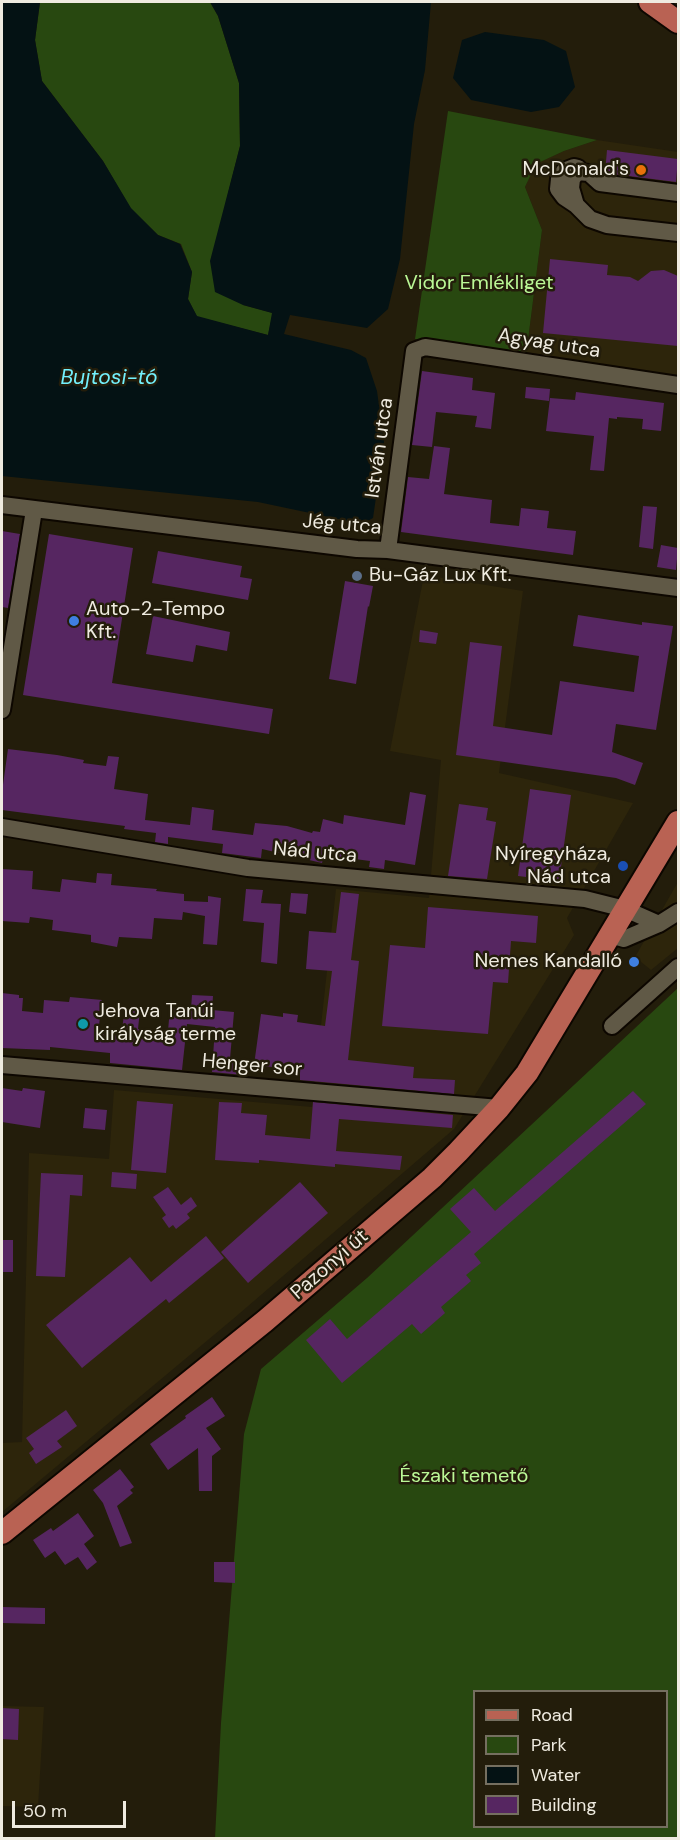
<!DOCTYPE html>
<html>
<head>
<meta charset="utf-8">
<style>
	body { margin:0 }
	#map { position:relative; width:680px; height:1840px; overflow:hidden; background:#231d0b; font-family:"DM Sans",sans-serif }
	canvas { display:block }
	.frame { position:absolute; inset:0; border:3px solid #efebe0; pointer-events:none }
	.legend { position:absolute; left:473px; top:1690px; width:195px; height:138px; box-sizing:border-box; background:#231d0b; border:2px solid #756f60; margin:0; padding:8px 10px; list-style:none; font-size:18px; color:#efebe0 }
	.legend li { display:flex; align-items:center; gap:12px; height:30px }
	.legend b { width:30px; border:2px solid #756f60 }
	.scale { position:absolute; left:12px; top:1801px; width:114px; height:27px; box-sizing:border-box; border:3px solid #efebe0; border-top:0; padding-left:8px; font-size:18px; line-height:21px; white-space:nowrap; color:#efebe0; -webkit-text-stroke:4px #231d0b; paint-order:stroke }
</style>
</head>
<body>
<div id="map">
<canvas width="680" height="1840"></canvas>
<div class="frame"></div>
<ul class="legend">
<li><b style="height:8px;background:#b96253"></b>Road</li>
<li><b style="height:16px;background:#284810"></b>Park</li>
<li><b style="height:16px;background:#041214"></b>Water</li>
<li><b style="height:16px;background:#562661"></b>Building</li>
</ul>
<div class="scale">50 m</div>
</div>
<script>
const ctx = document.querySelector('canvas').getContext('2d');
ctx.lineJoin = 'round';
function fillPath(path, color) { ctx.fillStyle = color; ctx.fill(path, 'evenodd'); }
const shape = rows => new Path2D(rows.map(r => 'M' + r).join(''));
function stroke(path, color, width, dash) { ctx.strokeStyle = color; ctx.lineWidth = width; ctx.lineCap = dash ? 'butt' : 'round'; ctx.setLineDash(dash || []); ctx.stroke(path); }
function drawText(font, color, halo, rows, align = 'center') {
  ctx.font = font + ' "DM Sans",sans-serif'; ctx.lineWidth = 5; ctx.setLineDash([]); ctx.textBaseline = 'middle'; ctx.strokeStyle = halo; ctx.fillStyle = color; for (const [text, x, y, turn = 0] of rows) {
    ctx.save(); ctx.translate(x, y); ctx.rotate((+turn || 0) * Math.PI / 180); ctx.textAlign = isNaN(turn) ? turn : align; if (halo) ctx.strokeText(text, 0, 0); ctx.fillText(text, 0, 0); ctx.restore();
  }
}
fillPath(shape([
	[597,140,678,152,678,378,526,356,542,230,525,187,535,164,564,151],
	[424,575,523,591,499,773,633,803,567,918,574,935,454,1129,233,1319,2,1512,2,1443,22,1442,29,1153,109,1159,114,1090,312,1107,336,889,429,898,441,760,390,751],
	[678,882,678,948,651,970,635,957],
	[2,1706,44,1707,38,1807,2,1806]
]), '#2d250b');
fillPath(shape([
	[40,2,210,2,218,16,239,83,240,146,226,202,243,305,273,313,268,335,197,317,188,299,192,272,181,244,158,235,130,208,103,161,42,81,35,40],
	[448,111,597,140,564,151,536,164,525,187,542,230,526,356,415,339],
	[678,988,678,1838,215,1838,221,1723,244,1434,261,1369,367,1278],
	[474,1692,666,1692,666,1826,474,1826]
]), '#284810');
fillPath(shape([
	[2,2,40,2,35,40,42,81,103,161,131,208,158,235,180,244,192,272,188,299,197,316,268,335,272,313,243,305,215,292,210,261,240,146,239,83,218,16,210,2,431,2,425,70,414,124,400,259,388,309,367,328,290,315,284,334,351,350,366,358,377,391,384,442,373,518,362,524,258,502,2,476],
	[485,32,544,40,566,51,575,87,559,107,531,112,471,100,453,78,462,40]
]), '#041214');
fillPath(shape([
	[607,150,678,159,676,182,605,173],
	[550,259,608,265,607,275,630,277,638,281,651,271,664,270,678,276,678,346,543,333],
	[422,371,473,378,472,390,495,393,491,429,475,427,477,416,436,412,432,447,412,445],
	[526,387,550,389,549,401,525,398],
	[576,392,664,403,661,431,642,429,643,419,617,417,617,419,609,418,604,471,590,470,594,436,546,431,550,398,575,400],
	[434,446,450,448,444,494,492,500,490,523,519,526,521,508,549,511,547,528,576,531,573,555,401,532,408,477,429,479],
	[643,506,657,507,653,549,639,547],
	[2,531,20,534,8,608,2,607],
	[49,534,133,548,112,683,273,709,269,734,23,695],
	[661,545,678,548,676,570,657,567],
	[158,551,242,566,240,577,252,579,248,600,152,583],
	[345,581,373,586,369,607,368,606,356,684,329,679],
	[578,615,642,625,642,622,673,626,656,730,616,724,612,752,643,763,635,785,616,778,456,755,470,642,502,646,493,726,552,735,560,681,634,692,639,656,573,646],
	[153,616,230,632,227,651,196,645,193,662,146,654],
	[420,630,438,633,436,644,419,642],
	[8,749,57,755,84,760,83,763,106,766,108,756,119,757,114,789,148,794,145,820,190,825,192,807,214,810,212,830,253,835,255,823,287,826,312,833,313,831,320,832,323,819,343,824,344,815,405,825,410,792,426,795,415,865,385,860,384,869,369,867,370,861,324,855,322,863,262,849,261,858,230,854,222,853,223,844,168,837,168,844,155,842,156,833,124,829,125,826,2,810,2,792],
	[530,789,571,795,559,881,518,876],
	[459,804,488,808,486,820,496,822,487,879,448,876],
	[2,869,33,871,32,889,60,892,62,879,96,883,97,873,112,874,111,885,157,889,156,891,184,894,184,901,208,902,208,896,221,898,217,945,203,944,205,916,183,912,182,920,154,918,152,939,119,937,117,947,91,942,91,935,52,930,53,920,30,917,29,923,2,921],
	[246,889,263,890,261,903,281,904,277,964,261,962,264,923,243,921],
	[341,892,359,894,351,960,359,961,348,1060,414,1067,413,1078,455,1080,454,1094,300,1080,300,1070,254,1065,261,1014,283,1017,283,1013,298,1015,297,1022,325,1026,332,971,306,969,309,931,336,933],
	[291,893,308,894,306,914,289,912],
	[428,907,538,916,536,943,511,941,508,983,493,982,488,1034,382,1026,390,945,425,948],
	[2,993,19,995,19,998,23,998,22,1011,43,1013,44,1000,69,1002,70,997,102,1000,98,1034,121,1036,125,1008,140,1010,138,1029,168,1031,170,1008,191,1009,192,995,213,996,212,1010,234,1012,230,1059,245,1061,243,1075,212,1072,215,1027,187,1024,182,1070,110,1063,110,1053,50,1047,50,1050,2,1048],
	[2,1088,22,1091,23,1088,45,1091,40,1128,2,1122],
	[633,1091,646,1104,474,1254,481,1263,466,1275,471,1281,441,1307,445,1313,421,1334,412,1324,342,1383,306,1340,330,1319,347,1339,471,1232,450,1209,474,1188,495,1211],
	[137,1101,173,1104,166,1173,131,1170],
	[219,1102,242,1103,241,1113,267,1115,265,1135,310,1139,313,1102,453,1115,452,1128,339,1119,336,1151,402,1156,400,1170,335,1164,335,1167,259,1160,259,1163,215,1160],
	[85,1108,107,1110,105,1130,83,1128],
	[112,1172,137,1174,136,1189,111,1187],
	[41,1173,83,1175,82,1196,70,1195,65,1277,36,1276],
	[300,1182,328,1213,248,1283,221,1252],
	[168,1187,181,1205,191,1197,197,1206,187,1214,190,1218,176,1229,173,1225,169,1228,162,1218,166,1215,153,1197],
	[206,1236,224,1258,169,1303,166,1299,82,1368,46,1325,130,1257,151,1282],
	[2,1240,13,1240,13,1272,2,1272],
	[212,1397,225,1416,206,1428,221,1449,212,1456,212,1491,199,1491,198,1448,168,1470,150,1444,186,1418,185,1416],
	[66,1410,77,1426,57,1441,62,1447,36,1464,29,1453,34,1449,26,1438],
	[120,1469,134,1487,130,1490,133,1493,117,1506,132,1543,120,1547,103,1503,93,1490],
	[78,1513,94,1536,84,1544,97,1562,87,1570,78,1557,65,1565,55,1551,45,1558,33,1540,51,1528,53,1531],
	[214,1562,235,1562,235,1583,214,1582],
	[2,1607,45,1608,45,1624,2,1623],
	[2,1708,19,1709,18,1740,2,1739]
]), '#562661');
const minor = shape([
	[678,193,600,183,589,173,577,172,572,179,571,188,576,205,590,219,607,225,678,233],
	[576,205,564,197,558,189,559,179,564,171,574,167,578,168],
	[2,505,357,549,388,550,678,588],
	[388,550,414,351,425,347,678,385],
	[2,710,34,510],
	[2,827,248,868,585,899,625,909,659,924],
	[611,932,617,937,624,939,659,924,678,912],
	[612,1026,678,967],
	[2,1065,499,1108]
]);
const major = shape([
	[650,2,678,22],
	[2,1533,265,1321,432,1178,458,1152,499,1108,527,1073,678,822]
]);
stroke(minor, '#0d0700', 20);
stroke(major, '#0d0700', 26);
stroke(minor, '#605946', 16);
stroke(major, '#b96253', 22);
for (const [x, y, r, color] of [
	[641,170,6,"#e8710a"],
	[357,576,6,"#5c6f8a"],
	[74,621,6,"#3f7fe0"],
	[623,866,6,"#1a4fb4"],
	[634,962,6,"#3f7fe0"],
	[83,1024,6,"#0f9aa8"]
]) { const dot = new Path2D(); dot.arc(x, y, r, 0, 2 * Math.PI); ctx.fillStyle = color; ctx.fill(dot); stroke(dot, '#231d0b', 2); }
drawText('20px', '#efebe0', '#231d0b', [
	["McDonald's",629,170],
	["Bu-Gáz Lux Kft.",369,576,"left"],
	["Auto-2-Tempo",86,610,"left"],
	["Kft.",86,633,"left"],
	["Nyíregyháza,",611,855],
	["Nád utca",611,878],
	["Nemes Kandalló",622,962],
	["Jehova Tanúi",95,1012,"left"],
	["királyság terme",95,1035,"left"]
], 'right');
drawText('20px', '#bbf896', '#231d0b', [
	["Vidor Emlékliget",479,284],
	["Északi temető",464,1477]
]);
drawText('20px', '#efebe0', '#231d0b', [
	["Agyag utca",549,344,9],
	["István utca",380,448,-82],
	["Jég utca",342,525,5],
	["Nád utca",315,853,5],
	["Henger sor",252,1066,5],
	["Pazonyi út",330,1265,-41]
]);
drawText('italic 21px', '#73f0fc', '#231d0b', [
	["Bujtosi-tó",109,378]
]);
</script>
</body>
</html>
